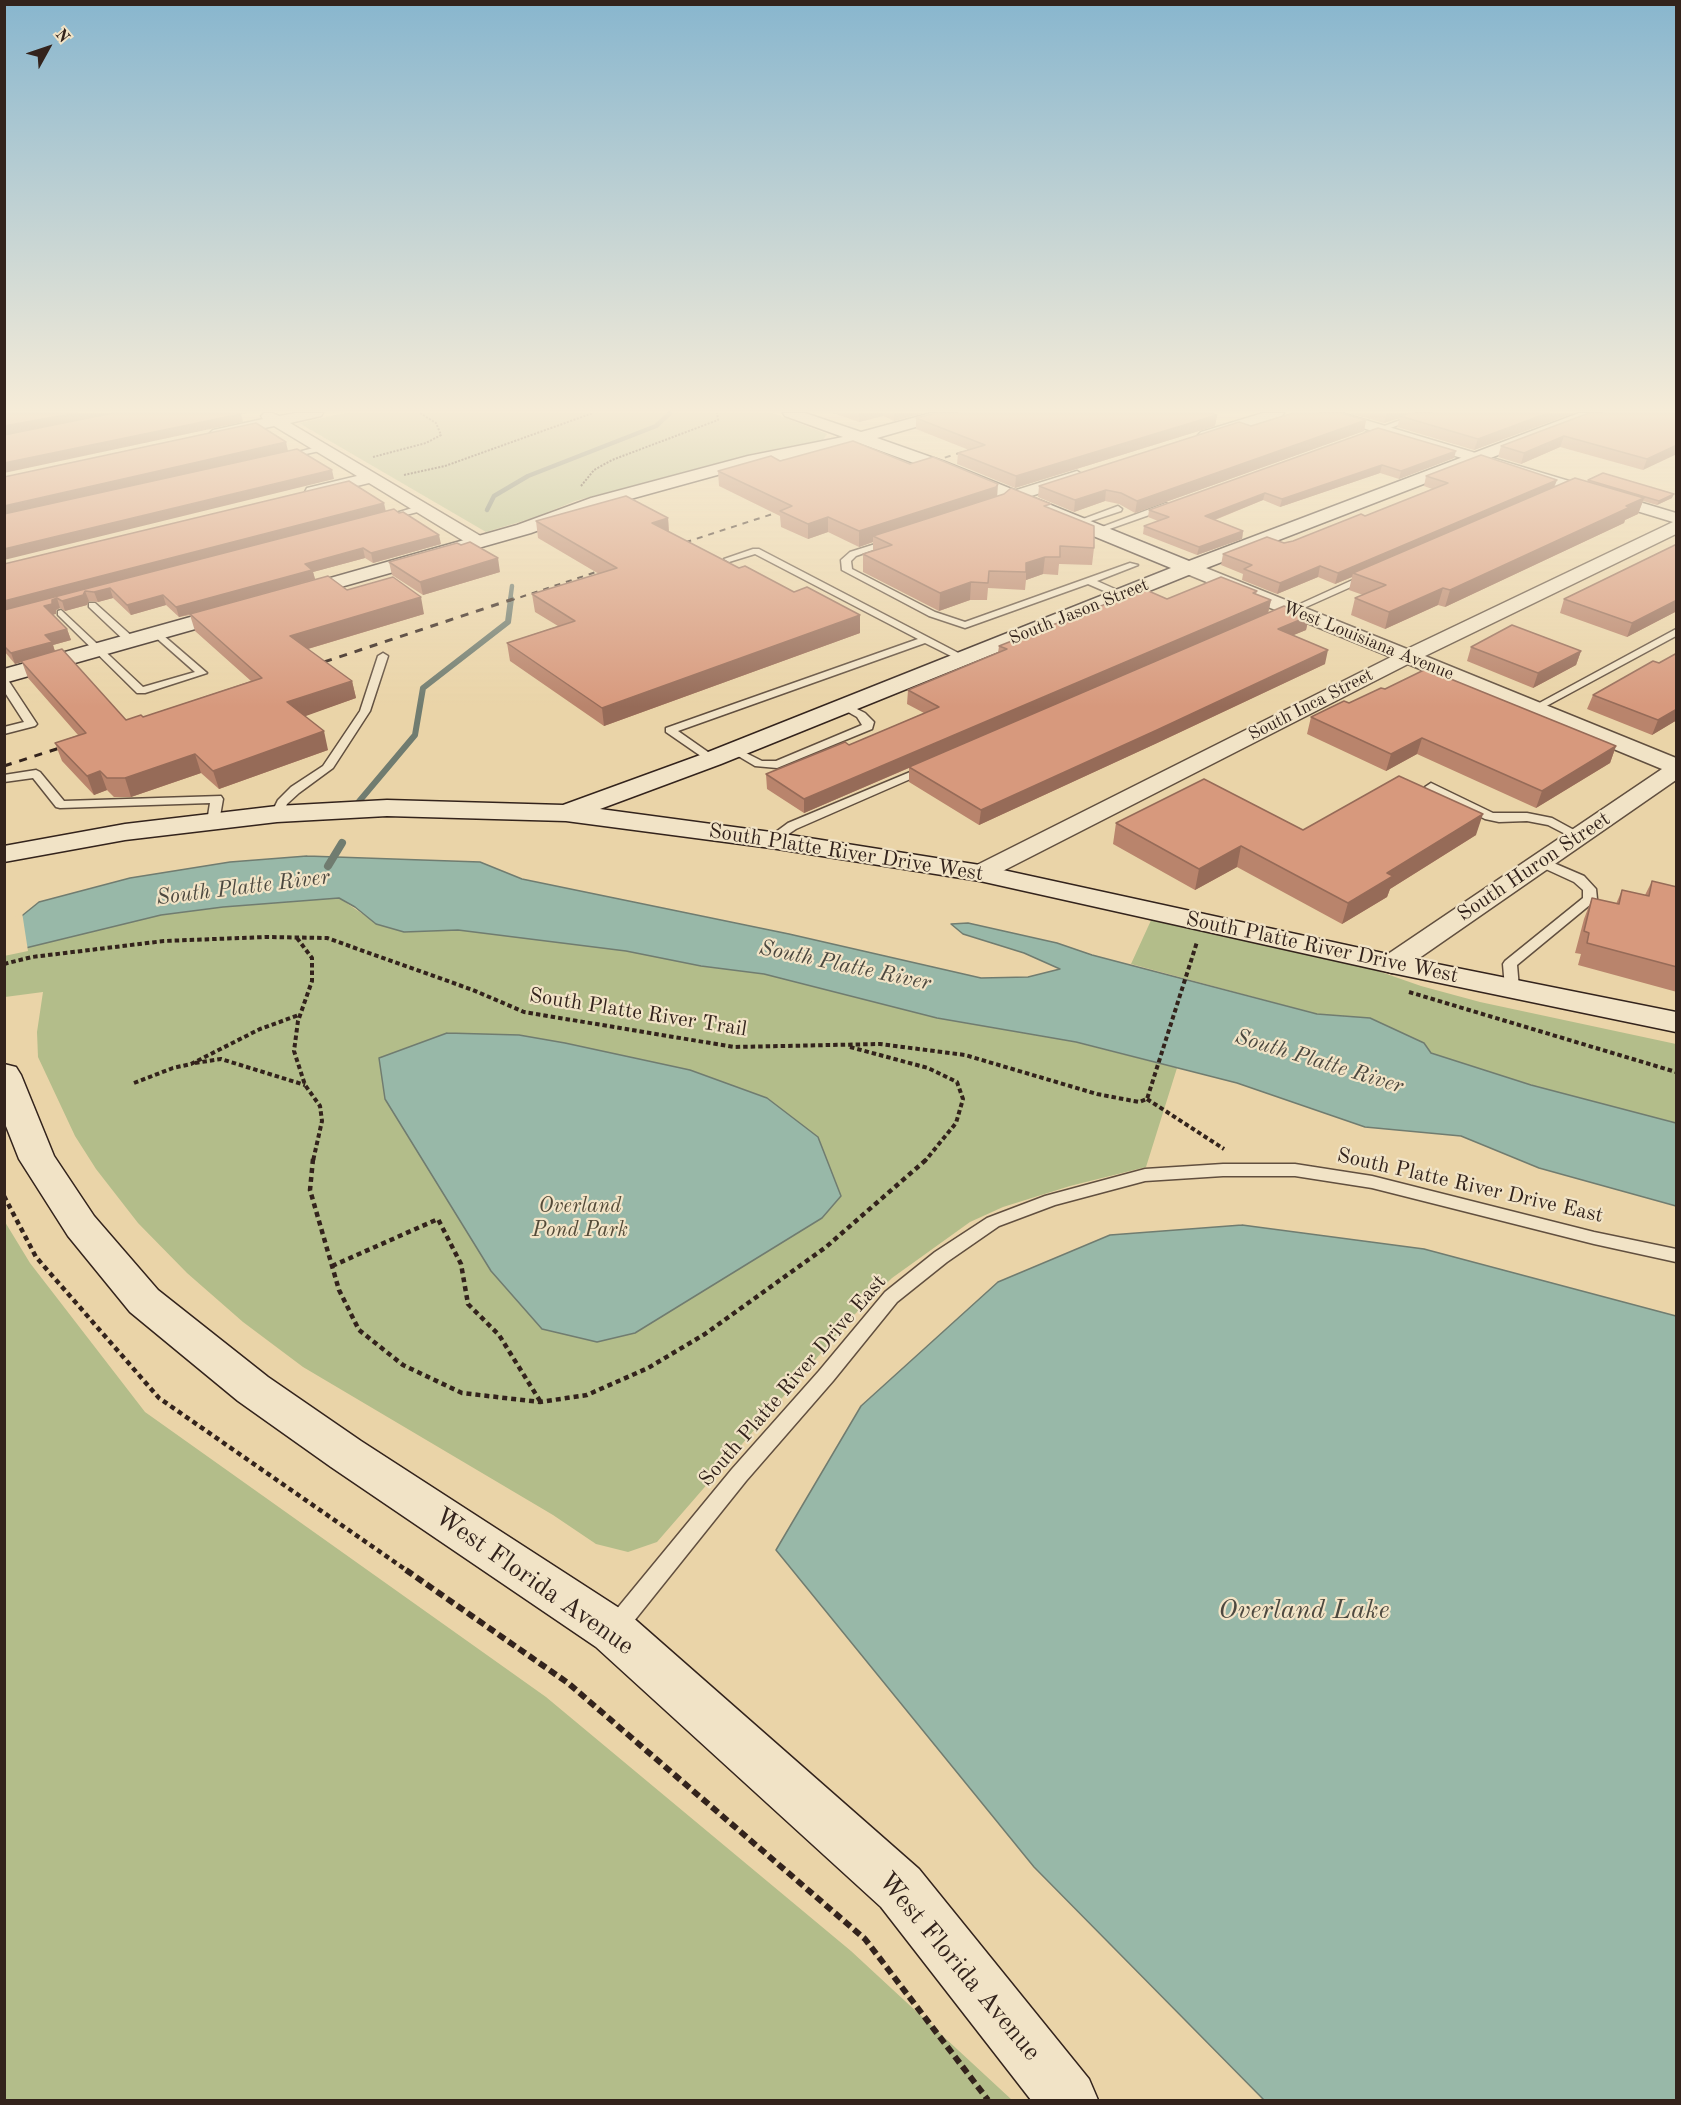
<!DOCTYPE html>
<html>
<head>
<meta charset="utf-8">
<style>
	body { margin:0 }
	#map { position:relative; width:1681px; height:2105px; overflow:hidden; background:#ead4a8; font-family:"Old Standard TT",serif }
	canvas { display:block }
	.frame { position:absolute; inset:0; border:6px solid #33231c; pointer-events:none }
	.north { position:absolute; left:18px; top:18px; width:60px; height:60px; -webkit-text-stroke:4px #f1e3c6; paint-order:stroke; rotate:50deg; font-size:16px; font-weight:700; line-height:24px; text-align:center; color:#33231c }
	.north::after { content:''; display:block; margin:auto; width:21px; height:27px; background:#33231c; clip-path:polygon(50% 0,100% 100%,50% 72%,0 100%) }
</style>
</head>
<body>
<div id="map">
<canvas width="1681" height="2105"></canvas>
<div class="frame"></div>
<div class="north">N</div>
</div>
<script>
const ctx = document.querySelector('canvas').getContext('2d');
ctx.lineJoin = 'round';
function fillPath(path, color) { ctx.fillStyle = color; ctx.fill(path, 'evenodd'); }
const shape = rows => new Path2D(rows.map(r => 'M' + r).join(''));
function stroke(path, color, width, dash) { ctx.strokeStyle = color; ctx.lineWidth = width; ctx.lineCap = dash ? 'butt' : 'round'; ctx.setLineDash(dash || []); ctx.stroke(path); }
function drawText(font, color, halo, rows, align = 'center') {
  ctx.font = font + ' "Old Standard TT",serif'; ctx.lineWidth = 4.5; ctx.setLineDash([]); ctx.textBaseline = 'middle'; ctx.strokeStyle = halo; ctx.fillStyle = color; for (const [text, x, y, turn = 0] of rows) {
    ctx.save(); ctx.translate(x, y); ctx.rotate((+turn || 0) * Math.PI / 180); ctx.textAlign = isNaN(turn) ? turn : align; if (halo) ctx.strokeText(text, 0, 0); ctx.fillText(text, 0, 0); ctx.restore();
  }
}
fillPath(shape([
	[345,413,773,413,827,434,823,440,755,453,575,501,536,517,486,532,299,423],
	[339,898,367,917,404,932,458,930,626,951,701,966,764,974,937,1018,1075,1042,1177,1068,1146,1167,1070,1186,1003,1207,970,1222,892,1278,855,1314,657,1542,628,1552,596,1544,553,1515,303,1367,243,1322,187,1273,138,1223,96,1169,75,1136,38,1057,37,1032,43,992,5,997,4,953,161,915,223,907],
	[1153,916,1355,963,1421,986,1480,1002,1676,1044,1676,1123,1531,1085,1431,1053,1424,1043,1370,1018,1317,1014,1131,964],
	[5,1222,30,1263,145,1412,546,1697,851,1951,1012,2100,5,2100]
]), '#b3bd8a');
const water = shape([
	[307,856,480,862,522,879,789,934,981,978,1028,977,1060,969,1024,953,963,934,951,924,968,923,1057,943,1092,955,1317,1014,1370,1018,1424,1043,1431,1053,1531,1085,1676,1123,1676,1206,1539,1168,1461,1136,1365,1127,1237,1083,1076,1042,937,1018,764,974,701,966,626,951,458,930,404,932,376,924,355,907,339,898,223,907,161,915,5,953,13,923,39,902,130,878,230,862,307,856],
	[447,1033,519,1035,565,1043,690,1070,767,1098,818,1137,841,1196,822,1218,635,1333,597,1342,542,1329,491,1271,385,1099,379,1058,447,1033],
	[1242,1225,1424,1249,1676,1316,1676,2100,1264,2100,1034,1867,776,1550,861,1406,998,1282,1110,1235,1242,1225]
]);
fillPath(water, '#98b8a8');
stroke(water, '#707c70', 1.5);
fillPath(shape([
	[22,912,28,951,4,956,4,922,12,920]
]), '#ead4a8');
stroke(shape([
	[487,510,494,496,528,476,656,426,670,413],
	[510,601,512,586]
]), '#707c70', 4.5);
stroke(shape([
	[356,805,415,735,423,688,508,622,511,599]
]), '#707c70', 6);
stroke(shape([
	[328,866,342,843]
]), '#707c70', 8);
const lane = shape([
	[1420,413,1430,413,1372,435,1365,433,1420,413],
	[321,446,324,446,324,450,283,459,279,457,321,446],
	[1166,503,1170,506,1169,508,1101,532,1094,530,1166,503],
	[422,505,426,508,425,510,387,520,383,517,422,505],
	[1118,506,1122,509,1121,511,1079,525,1075,522,1118,506],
	[888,540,895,542,856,556,851,561,852,569,935,612,965,622,1130,563,1138,565,1097,581,1124,593,1124,597,1118,597,1088,584,965,628,929,616,842,570,841,560,850,552,888,540],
	[753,549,759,549,968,658,959,660,925,643,678,731,718,759,716,761,708,761,666,732,666,728,918,639,755,554,729,562,724,559,753,549],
	[1368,573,1373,576,1371,578,1286,616,1278,614,1368,573],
	[89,603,95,603,134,638,134,642,126,642,89,607,89,603],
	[61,610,143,687,195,672,153,635,152,633,157,630,207,673,145,693,137,693,58,615,58,611,61,610],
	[1676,629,1676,636,1539,710,1535,711,1530,708,1676,629],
	[383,653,388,656,370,711,333,768,299,793,287,804,281,817,273,817,271,814,278,800,291,787,323,766,360,711,378,656,383,653],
	[4,679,8,680,37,724,35,726,4,734,4,727,24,722,4,691,4,679],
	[845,703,865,713,874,722,872,729,777,768,755,766,728,750,734,747,762,761,776,761,862,725,857,717,841,708,841,704,845,703],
	[927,765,931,766,931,770,796,829,775,843,771,844,765,840,788,823,927,765],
	[36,770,40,772,64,801,221,796,223,799,219,822,213,826,207,822,210,803,60,808,56,807,33,778,4,782,4,775,36,770],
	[1431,783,1493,813,1527,813,1552,818,1585,836,1579,840,1575,839,1548,825,1527,821,1499,822,1485,819,1427,790,1425,787,1431,783],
	[1542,858,1584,876,1596,889,1597,899,1517,965,1519,988,1512,992,1505,988,1503,964,1505,961,1583,898,1583,890,1574,882,1537,865,1536,862,1537,859,1542,858],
	[1223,1164,1295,1164,1372,1176,1594,1232,1676,1249,1676,1262,1594,1244,1372,1188,1295,1176,1223,1176,1145,1181,1055,1205,999,1226,947,1262,897,1302,833,1381,746,1481,622,1636,614,1639,606,1636,603,1629,606,1622,732,1469,819,1371,885,1292,935,1252,987,1218,1045,1196,1145,1169,1223,1164]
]);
const street = shape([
	[264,413,272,413,279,416,296,413,323,413,321,416,290,423,484,538,487,542,484,546,478,547,472,546,369,483,313,497,307,496,305,492,307,488,357,476,274,426,218,438,210,433,213,430,263,419,261,416,264,413],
	[1263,413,1284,413,1282,416,1211,438,1201,438,1198,435,1201,432,1263,413],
	[1321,413,1342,413,1676,513,1676,534,1425,656,1676,758,1676,780,1402,970,1392,973,1382,970,1378,964,1382,958,1662,769,1408,664,989,878,980,881,971,878,967,873,971,868,1391,657,1182,572,1180,568,1182,564,1196,564,1407,649,1673,522,1323,416,1321,413],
	[1077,471,1085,476,1083,479,1016,501,1008,496,1010,492,1077,471]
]);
const secondary = shape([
	[783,413,805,413,861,432,931,413,956,413,954,416,877,438,945,462,1189,561,1579,413,1601,413,1599,416,1196,572,721,764,600,809,771,832,980,865,1392,955,1676,1012,1676,1032,1392,973,980,881,771,848,566,821,387,816,277,822,125,840,4,862,4,846,125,824,277,806,387,800,563,805,703,754,1171,568,933,470,859,443,830,451,750,466,605,506,531,533,302,598,295,600,288,598,284,594,288,590,517,525,591,498,748,456,843,437,785,416,783,413],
	[237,604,245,605,248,610,245,615,4,683,4,669,237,604],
	[4,1064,16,1067,21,1075,54,1156,94,1216,158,1290,268,1377,361,1441,630,1615,919,1869,1089,2079,1098,2100,1031,2100,881,1907,596,1647,331,1467,238,1401,130,1312,68,1236,19,1159,4,1121,4,1064]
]);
stroke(lane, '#614f3f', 3);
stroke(street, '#614f3f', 3);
stroke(secondary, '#33231c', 3);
stroke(shape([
	[373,457,426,443,441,435,436,423,420,413],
	[404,475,445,466,593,413],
	[581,486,594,470,612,460,718,420,717,413]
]), '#33231c', 2, [2, 1.5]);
stroke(shape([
	[297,938,312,958,312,981,298,1021,294,1051,305,1085,320,1106,322,1121,313,1161],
	[4,964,32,957,164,941,266,937,327,938,473,990,524,1012,734,1047,880,1044,965,1055,1097,1094,1139,1102,1147,1099,1197,942],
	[1409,992,1676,1072],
	[850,1047,928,1068,957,1082,963,1099,956,1123,925,1161],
	[195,1063,221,1059,305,1085],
	[134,1083,173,1068,191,1064,260,1029,299,1015],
	[1147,1099,1224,1149]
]), '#33231c', 4, [4.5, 3]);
stroke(shape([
	[313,1159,310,1190,339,1290,359,1330,403,1365,462,1393,540,1402,587,1395,648,1368,705,1334,826,1247,927,1159],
	[4,1196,36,1257,159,1398,409,1572],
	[332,1266,438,1219,461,1264,468,1304,499,1335,540,1401]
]), '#33231c', 4.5, [5, 4]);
stroke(shape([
	[406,1570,568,1683,865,1939,988,2100]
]), '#33231c', 6, [8, 4.5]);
fillPath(lane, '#f1e3c6');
fillPath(street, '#f1e3c6');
fillPath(secondary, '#f1e3c6');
stroke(shape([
	[922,465,984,445],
	[674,546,791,508],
	[509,601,611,567]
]), '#33231c', 2, [6, 6]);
stroke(shape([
	[309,667,513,599],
	[4,766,72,744]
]), '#33231c', 3, [8, 8]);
fillPath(shape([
	[833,413,924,413,894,421,883,416,859,422],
	[1348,413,1574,413,1474,450,1397,427,1400,418,1384,423],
	[1677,413,1643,470,1560,447,1521,464,1498,457,1501,446],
	[1217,415,1215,426,1015,488,957,464,958,453,969,450,916,429,916,418],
	[1366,420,1364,431,1135,513,1119,504,1105,501,1074,512,1038,497,1039,486,1251,426],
	[1378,428,1454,458,1399,479,1380,473,1280,507,1263,500,1215,520,1243,531,1242,539,1197,555,1143,534,1144,526,1158,521,1148,517,1149,510],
	[780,461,997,496,1050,509,1094,548,1092,565,1059,564,1058,575,1043,574,1026,580,1025,590,988,588,987,600,970,600,939,611,863,572,863,554,873,551,873,542,859,547,828,532,808,539,781,527,780,516,719,486,718,471],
	[1426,476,1557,480,1554,486,1588,482,1588,480,1672,498,1657,505,1643,501,1638,514,1625,520,1624,523,1445,607,1438,605,1385,629,1351,615,1355,598,1363,595,1349,590,1352,577,1335,584,1318,577,1277,594,1242,580,1243,574,1221,565,1223,554,1293,541,1365,516,1432,489,1424,486],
	[386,511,441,544,373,563,365,558,313,572,315,579,424,614,308,649,352,681,356,698,304,716,328,750,219,789,201,773,131,797,114,797,107,790,94,795,62,761,55,743,78,735,28,678,22,662,15,664,4,651,4,564],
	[113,598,131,615,166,605,179,617,190,615,195,631,251,681,143,717,126,720,55,651,53,645,71,640,67,629,53,614,56,614,56,610,60,608,65,611,87,605,89,601,98,602],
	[668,518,669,532,860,633,604,726,510,661,507,643,558,626,535,612,532,594,599,574,538,538,536,521],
	[1677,544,1677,611,1627,637,1560,613,1564,599],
	[389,562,500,572,423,595,392,575],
	[1257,591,1256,594,1271,600,1268,613,1309,616,1306,630,1293,635,1325,664,1155,744,979,825,909,782,909,768,804,813,767,789,766,774,849,745,924,713,907,704,908,690,998,653,999,646,1167,599],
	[1471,647,1581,651,1576,665,1533,688,1467,661],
	[1677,653,1677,720,1652,735,1587,709,1593,695,1659,663],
	[1385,689,1616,746,1610,763,1536,808,1417,754,1386,771,1307,734,1311,717],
	[1116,823,1303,830,1476,835,1390,889,1387,897,1342,924,1237,867,1195,890,1113,844],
	[1652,881,1677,887,1677,992,1578,965,1581,954,1575,953,1584,919,1592,898,1616,904,1622,890,1645,895]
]), '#b9846c');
fillPath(shape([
	[76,413,121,413,4,436,4,426],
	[232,413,248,413,241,414,243,422,4,473,4,463],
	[859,413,883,413,883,416,859,422],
	[894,413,924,413,894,421],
	[1387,413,1414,413,1400,416,1400,418,1384,423],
	[1548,413,1574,413,1474,450,1478,439],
	[1217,415,1215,426,1015,488,1016,476],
	[1366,420,1364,431,1135,513,1137,501],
	[1564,436,1560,447,1521,464,1524,453],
	[286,442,288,451,4,516,4,506],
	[1677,445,1677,454,1643,470,1647,459],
	[1456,451,1454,458,1399,479,1401,471],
	[1382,465,1380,473,1280,507,1282,499],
	[332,470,334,479,4,560,4,549],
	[1557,480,1553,490,1353,573,1352,577,1335,584,1338,573],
	[998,484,997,499,873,536,873,542,859,547,859,531],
	[1106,490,1105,501,1074,512,1075,500],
	[1265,493,1263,500,1204,524,1205,516],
	[1674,494,1672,498,1657,505,1659,501],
	[1644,498,1638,514,1625,520,1624,523,1445,607,1450,590],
	[384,503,386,512,57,598,60,608,56,610,56,614,48,616,4,612,4,601],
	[828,517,828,532,808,539,808,524],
	[668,518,669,535,652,523],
	[1243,531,1242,539,1197,555,1199,547],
	[439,535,441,544,373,563,371,553],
	[363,548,365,558,313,572,315,579,179,617,176,607,305,564],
	[1045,557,1043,574,1026,580,1026,563],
	[498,558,500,572,423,595,420,582],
	[1320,566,1318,577,1277,594,1280,583],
	[971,582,970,600,939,611,940,593],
	[110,588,113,598,98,602,94,592],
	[1443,588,1438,605,1385,629,1389,612],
	[85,591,89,601,87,605,65,611,62,601],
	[163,595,166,605,131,615,127,605],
	[421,597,424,614,294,653,290,636],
	[1271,600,1268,613,804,813,804,799],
	[1677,600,1677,611,1627,637,1632,623],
	[860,615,860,633,604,726,602,708],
	[1309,616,1306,630,1275,643,1278,629],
	[67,629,71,640,53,645,55,652,15,664,11,653,45,635],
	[1328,650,1325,664,1155,744,979,825,981,810],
	[1581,651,1576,665,1533,688,1538,673],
	[352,681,356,698,292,721,287,702],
	[1677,709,1677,720,1652,735,1658,720],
	[324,731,328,750,219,789,213,771],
	[1422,738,1417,754,1386,771,1391,754],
	[1616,746,1610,763,1536,808,1542,791],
	[195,754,201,773,131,797,125,778],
	[100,771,107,790,94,795,87,776],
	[1483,814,1476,835,1390,889,1387,897,1342,924,1348,903,1387,873],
	[1241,846,1237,867,1195,890,1199,869]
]), '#966b58');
const building = shape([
	[4,413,76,413,4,426,4,413],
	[113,413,239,413,241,414,4,463,4,435,113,413],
	[936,413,1211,413,1217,415,1016,476,958,453,985,445,916,418,936,413],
	[1293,413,1341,413,1366,420,1137,501,1121,493,1106,490,1075,500,1039,486,1239,422,1251,426,1293,413],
	[1410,413,1548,413,1478,439,1400,416,1410,413],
	[1589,413,1677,413,1677,445,1647,459,1564,436,1524,453,1501,446,1589,413],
	[256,423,286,442,4,506,4,477,256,423],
	[1378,428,1456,451,1401,471,1382,465,1282,499,1265,493,1205,516,1243,531,1199,547,1144,526,1169,517,1149,510,1378,428],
	[853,441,910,464,933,457,998,484,996,487,859,531,828,517,808,524,780,511,792,506,718,471,771,456,780,461,853,441],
	[297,449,332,470,4,549,4,514,297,449],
	[1481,455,1557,480,1338,573,1320,566,1280,583,1244,569,1252,565,1223,554,1267,537,1284,543,1293,541,1361,514,1365,516,1448,483,1426,476,1481,455],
	[1603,473,1674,494,1659,501,1588,480,1603,473],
	[1575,478,1644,498,1626,506,1630,507,1450,590,1443,588,1389,612,1355,598,1386,585,1353,573,1575,478],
	[349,481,384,503,4,601,4,564,349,481],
	[1011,488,1051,504,1044,506,1094,526,1094,548,1060,546,1060,557,1045,557,1026,563,1026,572,989,571,988,583,971,582,940,593,863,554,892,545,873,536,1004,494,1011,488],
	[626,496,668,518,652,523,739,568,745,566,794,592,807,587,860,615,602,708,507,643,575,621,532,594,617,568,536,521,626,496],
	[394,509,399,513,403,512,439,535,371,553,363,548,305,564,312,570,176,607,163,595,127,605,110,588,94,592,85,591,83,595,62,601,57,598,52,600,52,604,44,606,67,629,45,635,52,642,11,653,4,646,4,610,394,509],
	[470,542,498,558,420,582,389,562,457,543,461,545,470,542],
	[1677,544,1677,600,1632,623,1564,599,1677,544],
	[328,576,347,590,393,577,421,597,290,636,352,681,287,702,324,731,213,771,195,754,125,778,107,778,100,771,87,776,55,743,86,733,21,661,62,649,126,720,141,715,143,717,262,678,190,614,328,576],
	[1221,577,1257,591,1253,593,1271,600,804,799,766,774,845,742,849,745,939,707,908,690,1007,649,999,646,1144,589,1167,599,1221,577],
	[1284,606,1309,616,1278,629,1328,650,1157,730,981,810,909,767,1284,606],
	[1512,625,1581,651,1538,673,1471,647,1512,625],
	[1677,653,1677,709,1658,720,1593,695,1653,661,1659,663,1677,653],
	[1426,669,1616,746,1542,791,1422,738,1391,754,1311,717,1344,701,1349,703,1381,688,1385,689,1426,669],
	[1399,776,1483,814,1387,873,1393,876,1348,903,1241,846,1199,869,1116,823,1204,779,1303,830,1399,776],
	[1652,881,1677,887,1677,967,1587,943,1589,933,1584,931,1592,898,1619,904,1622,890,1649,896,1652,881]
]);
fillPath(building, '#d7997d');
stroke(building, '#966b58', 1.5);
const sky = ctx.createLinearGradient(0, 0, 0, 707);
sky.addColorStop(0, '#88b6ce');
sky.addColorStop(0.58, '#f6ecd8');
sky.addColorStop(1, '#f6ecd800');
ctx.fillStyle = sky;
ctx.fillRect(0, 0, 1681, 707);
drawText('18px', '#33231c', '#f1e3c6', [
	["South Jason Street",1079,612,-22],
	["West Louisiana Avenue",1368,641,22],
	["South Inca Street",1311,705,-27]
]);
drawText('21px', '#33231c', '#f1e3c6', [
	["South Platte River Drive West",846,853,9],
	["South Huron Street",1534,867,-34],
	["South Platte River Drive West",1322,948,12],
	["South Platte River Trail",638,1013,9],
	["South Platte River Drive East",1470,1186,13],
	["South Platte River Drive East",793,1381,-49]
]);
drawText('italic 21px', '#534a38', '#f1e3c6', [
	["Overland",580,1206],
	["Pond Park",580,1230]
]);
drawText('italic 22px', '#4c483f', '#f1e3c6', [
	["South Platte River",243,888,-7],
	["South Platte River",845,966,12],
	["South Platte River",1319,1062,17]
]);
drawText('26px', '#33231c', '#f1e3c6', [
	["West Florida Avenue",534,1582,35],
	["West Florida Avenue",959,1967,50]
]);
drawText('italic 27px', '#4c483f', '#f1e3c6', [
	["Overland Lake",1304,1611]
]);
</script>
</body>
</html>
